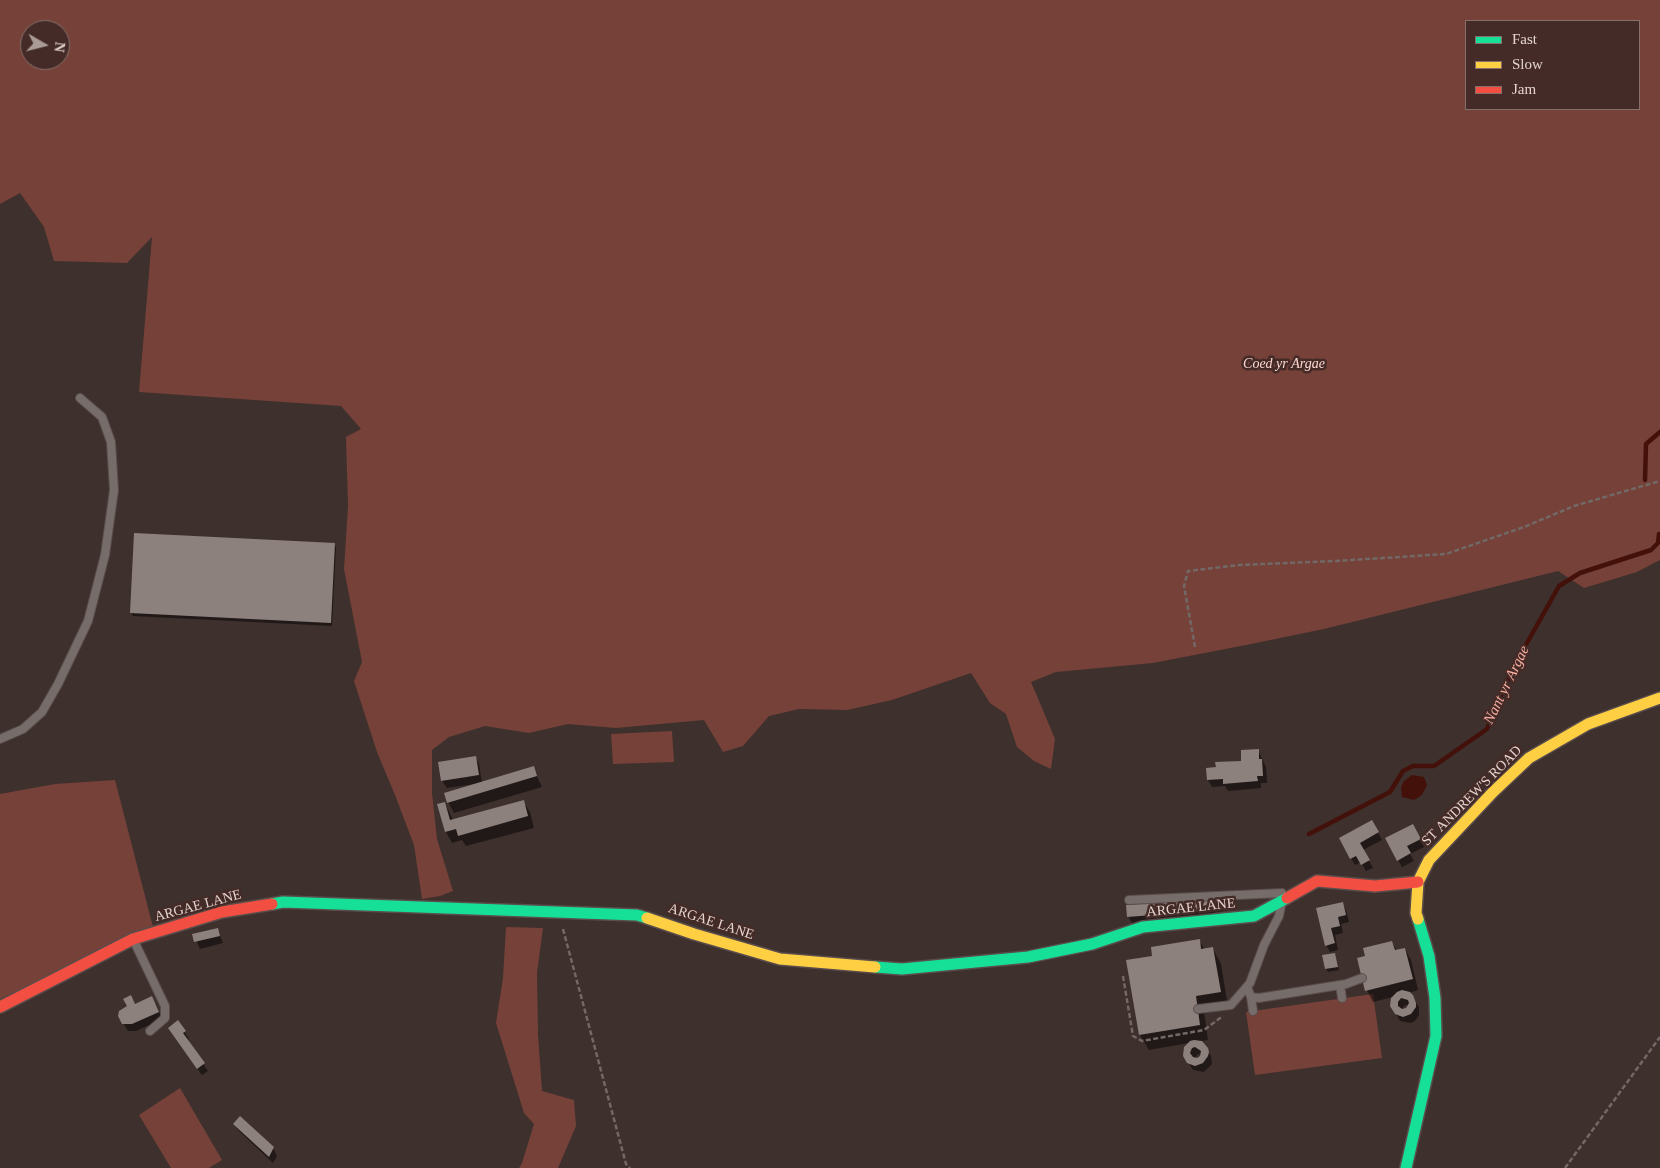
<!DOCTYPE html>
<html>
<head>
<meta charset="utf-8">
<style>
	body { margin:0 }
	#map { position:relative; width:1660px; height:1168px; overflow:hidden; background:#3e302d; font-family:"Times New Roman",serif }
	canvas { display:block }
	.legend { position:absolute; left:1465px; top:20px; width:175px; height:90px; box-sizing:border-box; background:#442b27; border:1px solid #846f6b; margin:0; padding:6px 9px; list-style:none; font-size:15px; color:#e4d4d0 }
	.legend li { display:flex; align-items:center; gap:10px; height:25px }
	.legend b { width:25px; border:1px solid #846f6b }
	.north { position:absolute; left:20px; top:20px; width:50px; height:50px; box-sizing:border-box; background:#442b27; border:1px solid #846f6b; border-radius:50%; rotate:98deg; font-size:14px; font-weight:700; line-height:20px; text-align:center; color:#e4d4d0 }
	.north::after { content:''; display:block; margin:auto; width:18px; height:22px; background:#aa9b97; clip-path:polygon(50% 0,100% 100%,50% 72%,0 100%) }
</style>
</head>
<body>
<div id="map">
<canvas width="1660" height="1168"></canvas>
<ul class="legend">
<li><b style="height:6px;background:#16e098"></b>Fast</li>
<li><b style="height:6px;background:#ffcf43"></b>Slow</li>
<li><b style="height:6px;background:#f24e42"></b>Jam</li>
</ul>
<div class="north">N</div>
</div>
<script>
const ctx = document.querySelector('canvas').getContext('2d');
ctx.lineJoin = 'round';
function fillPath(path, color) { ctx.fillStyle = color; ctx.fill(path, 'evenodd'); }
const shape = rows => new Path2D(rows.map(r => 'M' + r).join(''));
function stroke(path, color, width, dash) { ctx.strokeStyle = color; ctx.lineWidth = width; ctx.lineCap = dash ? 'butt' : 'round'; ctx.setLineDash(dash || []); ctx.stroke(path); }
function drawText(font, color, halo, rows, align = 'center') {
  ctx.font = font + ' "Times New Roman",serif'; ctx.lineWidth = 5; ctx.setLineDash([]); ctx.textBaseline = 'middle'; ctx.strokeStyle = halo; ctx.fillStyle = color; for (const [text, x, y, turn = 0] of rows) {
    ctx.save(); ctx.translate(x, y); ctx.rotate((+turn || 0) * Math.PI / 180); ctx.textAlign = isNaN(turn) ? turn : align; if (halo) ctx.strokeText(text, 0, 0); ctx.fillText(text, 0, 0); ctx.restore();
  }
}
fillPath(shape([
	[0,0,1660,0,1660,560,1637,572,1584,588,1558,571,1324,629,1246,645,1153,663,1056,672,1031,682,1055,739,1051,769,1034,761,1017,747,1006,714,990,703,971,673,892,700,847,710,799,709,769,716,743,746,723,752,704,720,616,728,568,724,529,733,485,726,449,737,432,750,432,793,437,839,453,891,440,896,422,899,414,845,395,795,377,752,354,681,362,662,344,569,348,506,346,437,361,429,341,406,139,392,152,237,127,263,54,261,44,227,20,193,0,204],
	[1466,21,1639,21,1639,109,1466,109],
	[30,30,60,30,60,60,30,60],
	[672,731,674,762,613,764,611,734],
	[115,780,153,927,0,999,0,794,55,784],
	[506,927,543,928,537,973,538,1034,542,1091,574,1100,576,1126,558,1168,519,1168,522,1163,534,1124,524,1113,496,1023,503,978],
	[1373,994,1382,1058,1255,1075,1246,1012],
	[180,1088,222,1160,209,1168,171,1168,139,1115]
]), '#764138');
fillPath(shape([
	[1412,775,1424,777,1427,785,1422,795,1414,800,1402,797,1401,787,1404,781]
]), '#43100a');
fillPath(shape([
	[334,544,336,547,332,626,133,616,131,613],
	[1258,750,1266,767,1267,783,1261,783,1261,788,1228,791,1225,786,1212,787,1208,780,1242,762],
	[475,757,479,764,482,783,533,768,542,787,454,813,448,802,476,785,475,784,447,788,442,781,440,763],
	[523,801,530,812,534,828,466,846,462,840,452,843,446,832,438,805,445,803,453,820],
	[1372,822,1382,840,1363,850,1373,868,1366,871,1361,862,1355,865,1340,839],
	[1412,826,1424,847,1410,854,1414,861,1402,867,1387,839],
	[1217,900,1223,911,1135,928,1128,916],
	[1342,903,1346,910,1349,922,1341,924,1343,933,1335,935,1338,950,1330,952,1326,945,1317,909],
	[217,929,223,943,200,949,194,935],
	[1199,940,1205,950,1213,949,1221,964,1228,1007,1204,1011,1208,1040,1201,1041,1211,1056,1212,1064,1204,1072,1193,1070,1184,1055,1189,1043,1149,1050,1140,1035,1153,957],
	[1198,1054,1202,1055,1199,1059,1193,1060],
	[1392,942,1397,951,1405,949,1411,960,1418,990,1409,993,1419,1007,1419,1015,1415,1021,1411,1023,1400,1021,1392,1006,1393,997,1373,1002,1367,990],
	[1405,1005,1409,1006,1407,1009,1400,1011],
	[1335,954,1339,970,1328,972,1326,969],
	[156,1004,162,1019,136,1031,128,1031,119,1016,135,1005],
	[178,1022,189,1039,187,1041,208,1071,202,1075,173,1035],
	[234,1124,273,1148,277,1156,273,1163,239,1131]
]), '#0007');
stroke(shape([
	[1645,480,1646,444,1660,432],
	[1309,834,1390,792,1403,771,1413,766,1434,766,1487,729,1500,697,1523,650,1559,586,1580,573,1651,550,1658,543,1659,534]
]), '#43100a', 4.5);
fillPath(shape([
	[134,533,335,543,331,623,130,613],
	[1259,749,1259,759,1262,759,1263,776,1257,776,1258,781,1223,784,1223,779,1207,780,1206,768,1216,767,1215,762,1241,761,1241,750],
	[476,756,479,775,441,781,438,762],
	[534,766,537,776,447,803,444,793],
	[524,800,528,816,458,836,456,829,445,832,437,804,445,802,450,820],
	[1372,820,1379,832,1360,843,1370,860,1361,865,1356,856,1350,859,1339,838],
	[1413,824,1421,839,1407,846,1411,853,1397,861,1385,838],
	[1218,898,1218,910,1127,917,1126,905],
	[1343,902,1346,915,1338,917,1340,926,1331,928,1335,943,1325,946,1316,908],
	[218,928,220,936,194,942,192,934],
	[1200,939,1201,949,1213,947,1221,992,1196,996,1200,1025,1139,1035,1126,960,1152,956,1151,947],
	[1392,941,1395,950,1405,948,1413,979,1365,991,1357,958,1365,956,1363,948],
	[1335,953,1338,967,1325,969,1322,955],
	[1402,990,1410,992,1413,995,1416,1003,1416,1007,1411,1014,1403,1017,1395,1014,1390,1006,1391,998,1397,992],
	[1401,998,1408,1000,1409,1003,1406,1008,1402,1009,1398,1006,1398,1002],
	[131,995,135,1004,152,996,159,1012,132,1024,122,1024,118,1016,119,1011,127,1006,123,999],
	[178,1020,186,1031,183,1033,205,1063,197,1069,168,1028],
	[1194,1040,1202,1041,1208,1048,1209,1052,1208,1056,1203,1063,1195,1066,1187,1063,1183,1056,1184,1047,1190,1041],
	[1195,1047,1201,1051,1200,1056,1197,1058,1193,1057,1190,1053,1192,1048],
	[240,1116,274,1147,269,1157,233,1124]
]), '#8d817e');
const lane = shape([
	[0,739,23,729,42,712,58,684,88,621,105,555,114,490,111,442,102,417,80,398],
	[1129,900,1282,893],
	[134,941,165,1006,165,1018,150,1031],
	[1340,985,1342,998],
	[1247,987,1251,997,1259,998,1346,984,1362,978],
	[1251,997,1253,1011],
	[1198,1009,1231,1005,1250,983,1264,945,1279,916,1281,906]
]);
const fast = shape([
	[272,904,283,902,637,915,647,918],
	[875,967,902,969,1028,957,1092,944,1143,927,1254,916,1287,898],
	[1406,1168,1436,1036,1435,998,1429,956,1418,919]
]);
const slow = shape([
	[647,918,694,934,780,959,875,967],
	[1418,919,1416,913,1418,882,1429,860,1493,792,1529,758,1588,724,1660,698]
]);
const jam = shape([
	[1287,898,1317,881,1375,886,1418,882],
	[0,1007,133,939,222,912,272,904]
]);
stroke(lane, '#5a4d4b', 10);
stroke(fast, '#5a4d4b', 14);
stroke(slow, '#5a4d4b', 14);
stroke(jam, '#5a4d4b', 14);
stroke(shape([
	[1195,647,1184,586,1188,571,1239,565,1335,561,1446,554,1524,527,1574,506,1660,481],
	[563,929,626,1164,630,1168],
	[1123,976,1133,1036,1142,1041,1204,1030,1223,1016],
	[1565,1168,1660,1037]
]), '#726866', 2.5, [5, 2.5]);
stroke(lane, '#766c69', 8);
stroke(fast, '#16e098', 11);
stroke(slow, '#ffcf43', 11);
stroke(jam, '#f24e42', 11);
drawText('italic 14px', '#fed7d0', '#442b27', [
	["Coed yr Argae",1284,364]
]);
drawText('14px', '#e4d4d0', '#442b27', [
	["ST ANDREW'S ROAD",1472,796,-45],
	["ARGAE LANE",198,906,-15],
	["ARGAE LANE",1191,908,-6],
	["ARGAE LANE",711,922,18]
]);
drawText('italic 15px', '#f9afa1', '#442b27', [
	["Nant yr Argae",1507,685,-64]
]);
</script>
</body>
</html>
